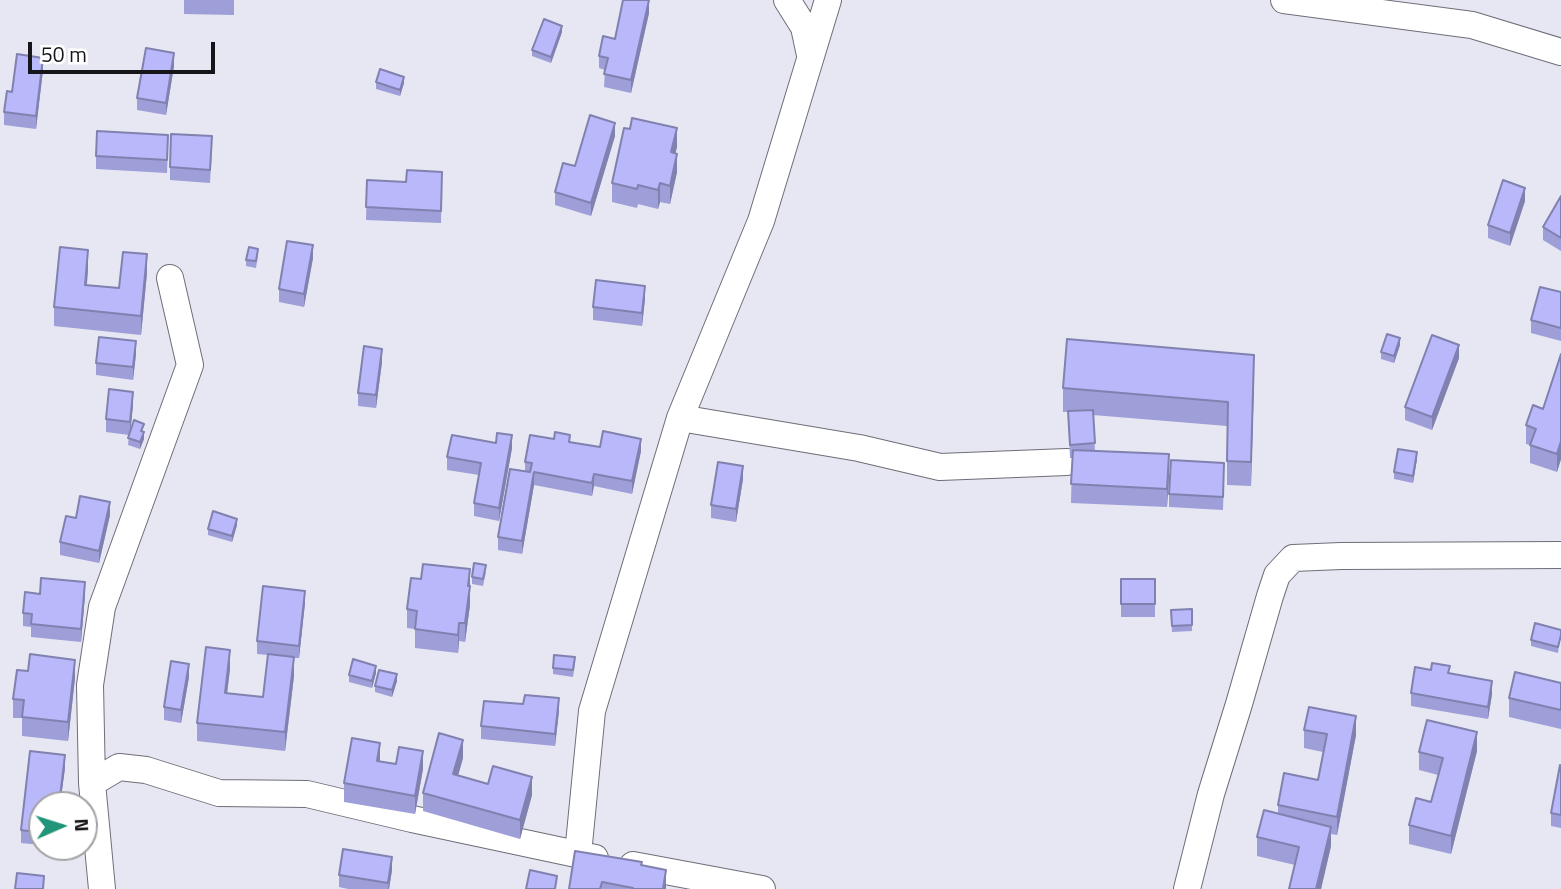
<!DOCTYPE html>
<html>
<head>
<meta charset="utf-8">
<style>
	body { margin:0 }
	#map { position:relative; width:1561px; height:889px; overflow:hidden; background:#e6e7f2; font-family:"Titillium Web",sans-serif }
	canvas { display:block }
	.north { position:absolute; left:28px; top:791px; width:70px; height:70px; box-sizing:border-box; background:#fff; border:2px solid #a2a2a3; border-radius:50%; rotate:87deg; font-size:19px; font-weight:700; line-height:28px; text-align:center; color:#16161a }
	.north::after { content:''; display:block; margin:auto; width:24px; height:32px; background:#209579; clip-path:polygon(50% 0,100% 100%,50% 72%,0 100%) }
	.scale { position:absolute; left:28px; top:42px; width:187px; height:32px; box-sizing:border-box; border:4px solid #16161a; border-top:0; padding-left:9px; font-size:21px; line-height:24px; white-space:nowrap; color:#16161a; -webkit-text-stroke:5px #fff; paint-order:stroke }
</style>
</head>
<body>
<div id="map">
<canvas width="1561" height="889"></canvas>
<div class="north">N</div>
<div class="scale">50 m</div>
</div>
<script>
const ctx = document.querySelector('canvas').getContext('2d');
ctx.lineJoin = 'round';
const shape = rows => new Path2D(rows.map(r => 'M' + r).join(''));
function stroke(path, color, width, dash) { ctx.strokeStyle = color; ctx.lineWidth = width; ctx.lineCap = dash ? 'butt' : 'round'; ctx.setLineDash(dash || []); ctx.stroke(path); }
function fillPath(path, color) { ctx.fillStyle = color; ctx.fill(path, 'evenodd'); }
const minor = shape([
	[787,0,804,27,810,55],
	[1284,0,1472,25,1561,52],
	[680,418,859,448,940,467,1067,462],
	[92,783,119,767,146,770,219,793,307,794,412,819,595,858],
	[578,854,592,711,680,418,761,221,828,0],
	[633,865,762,889],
	[102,889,92,783,90,685,102,607,190,365,170,278],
	[1187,889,1211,794,1239,704,1270,596,1277,575,1293,558,1341,556,1561,555]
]);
stroke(minor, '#6e6e78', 28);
stroke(minor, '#fff', 26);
fillPath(shape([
	[184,0,234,0,234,15,184,14],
	[649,13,631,93,604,87,605,70,599,68,599,56],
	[562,32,551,63,532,56,532,50],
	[174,66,166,115,137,110,137,98],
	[43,70,36,129,4,125,4,112,12,92],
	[376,82,404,83,400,96,376,89],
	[615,136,591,216,555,205,555,192,575,166],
	[168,147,167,173,96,169,96,156],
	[677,147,675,153,677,172,670,204,660,202,658,209,638,204,637,208,612,202,612,183],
	[212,149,210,183,170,180,170,167],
	[442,172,441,223,366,220,367,180,406,182],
	[1561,196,1561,251,1543,240,1543,227],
	[1525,201,1510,246,1488,238,1488,225],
	[258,255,256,268,246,266,246,260],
	[313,258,304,307,279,302,279,289],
	[88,269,87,285,119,288,147,273,141,335,54,326,54,307],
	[1561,292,1561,341,1531,333,1531,320],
	[645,299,642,326,593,320,593,307],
	[1400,345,1394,363,1381,359,1381,352],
	[136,354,133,380,96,375,96,363],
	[1561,354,1561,459,1557,472,1530,463,1530,445,1526,444,1526,425,1543,409],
	[1459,358,1432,430,1405,420,1405,407],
	[382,362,376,408,358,406,358,393],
	[1254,379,1251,486,1227,485,1227,426,1093,415,1095,451,1169,473,1167,507,1071,503,1072,458,1070,458,1068,412,1063,412,1063,388],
	[133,405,130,433,144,431,144,439,140,449,128,445,129,435,106,432,106,419],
	[570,442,600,447,641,451,632,494,594,486,592,496,534,485,522,554,498,550,498,537,525,471,525,462],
	[496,443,512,448,499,521,474,516,474,503,479,475,447,470,447,457],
	[1417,459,1413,483,1394,479,1394,472],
	[1224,476,1223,510,1169,507,1169,494],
	[743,479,736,522,711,518,711,505],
	[110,515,99,563,60,555,60,542,76,518],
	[237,525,232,542,208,535,208,529],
	[470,569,470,605,465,642,459,641,458,653,415,648,415,629,407,628,407,609,421,579],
	[486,572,483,586,472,584,472,577],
	[1121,579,1155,579,1155,617,1121,617],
	[40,594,85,595,81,642,31,637,31,627,23,626,23,613],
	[305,603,299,658,294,658,294,676,285,751,197,741,197,723,230,669,227,693,263,697,268,655,257,654,257,641],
	[1192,609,1192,631,1172,632,1171,610],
	[1561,630,1558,653,1531,646,1531,640],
	[575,663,573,677,553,674,553,668],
	[376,673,372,688,349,682,349,675],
	[1450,673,1492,694,1488,719,1411,706,1411,693],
	[189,677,181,723,164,720,164,707],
	[75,678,68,741,22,736,22,718,13,718,13,699],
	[397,681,392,697,375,692,375,686],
	[1561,683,1561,729,1509,717,1509,698],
	[559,711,555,746,481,739,481,726],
	[1304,730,1356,735,1337,835,1331,834,1331,846,1321,889,1289,889,1295,865,1257,856,1257,837,1278,814,1278,805,1318,780,1323,752,1304,748],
	[1477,751,1451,854,1409,844,1409,825,1431,802,1438,775,1419,770,1419,752],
	[463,758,458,776,532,795,520,839,423,811,423,793],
	[380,761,423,769,415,814,344,802,344,783],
	[1561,766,1561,828,1551,826,1551,813],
	[65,768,60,805,42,805,42,845,21,843,21,830],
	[392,870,389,889,348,889,339,887,339,875],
	[666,870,666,889,569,889]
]), '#9e9ed8');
fillPath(shape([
	[649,0,649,13,631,93,631,80],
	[562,26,562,32,551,63,551,57],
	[174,53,174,66,166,115,166,103],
	[43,58,43,70,36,129,36,116],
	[404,77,404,83,400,96,400,90],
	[615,123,615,136,591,216,591,203],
	[677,128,677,147,671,171,671,152],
	[677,154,677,172,670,204,670,186],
	[660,183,660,202,658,209,658,190],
	[1525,188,1525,201,1510,246,1510,233],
	[313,245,313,258,304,307,304,294],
	[88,250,88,269,85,303,85,285],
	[147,254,147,273,141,335,141,316],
	[645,286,645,299,642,326,642,313],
	[1400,338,1400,345,1394,363,1394,356],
	[136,341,136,354,133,380,133,367],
	[1459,345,1459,358,1432,430,1432,417],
	[382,349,382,362,376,408,376,395],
	[1254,355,1254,379,1251,486,1251,462],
	[133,392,133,405,130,435,130,422],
	[144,432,144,439,140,449,140,442],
	[512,435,512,448,499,521,499,508],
	[641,439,641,451,632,494,632,481],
	[1561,441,1561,459,1557,472,1557,454],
	[1417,452,1417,459,1413,483,1413,476],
	[1169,454,1169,473,1167,507,1167,489],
	[743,466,743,479,736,522,736,509],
	[534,472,534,485,522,554,522,541],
	[594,474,594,486,592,496,592,483],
	[110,502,110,515,99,563,99,551],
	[237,519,237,525,232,542,232,536],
	[470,569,470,605,465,642,465,623],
	[85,582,85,595,81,642,81,629],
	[305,591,305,603,299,658,299,646],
	[459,623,459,641,458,653,458,635],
	[230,650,230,669,225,711,225,693],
	[294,657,294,676,285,751,285,732],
	[75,660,75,678,68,741,68,722],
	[189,664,189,677,181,723,181,710],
	[376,666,376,673,372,688,372,681],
	[397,674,397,681,392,697,392,690],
	[1492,681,1492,694,1488,719,1488,707],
	[559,698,559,711,555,746,555,734],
	[1356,716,1356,735,1337,835,1337,817],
	[1477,732,1477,751,1451,854,1451,836],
	[463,740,463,758,453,793,453,774],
	[380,743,380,762,377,761],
	[423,751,423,769,415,814,415,796],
	[65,755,65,768,60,805,59,805],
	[532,777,532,795,520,839,520,820],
	[1331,827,1331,846,1321,889,1316,889],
	[392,857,392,870,389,889,388,889],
	[666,870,666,889,663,889]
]), '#8181b0');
const building = shape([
	[623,0,649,0,631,80,604,74,608,58,599,56,603,36,615,39,623,0],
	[544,19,562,26,551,57,532,50,544,19],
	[146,48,174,53,166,103,137,98,146,48],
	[17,54,43,58,36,116,4,112,7,91,12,92,17,54],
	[380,69,404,77,400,90,376,82,380,69],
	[590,115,615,123,591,203,555,192,563,163,575,166,590,115],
	[632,118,677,128,671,152,677,154,670,186,660,183,658,190,638,185,637,189,612,183,624,128,630,129,632,118],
	[97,131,168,135,167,160,96,156,97,131],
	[171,134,212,136,210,170,170,167,171,134],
	[407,170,442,172,441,211,366,207,367,180,406,182,407,170],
	[1503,180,1525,188,1510,233,1488,225,1503,180],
	[1561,196,1561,238,1543,227,1561,196],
	[287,241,313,245,304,294,279,289,287,241],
	[60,247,88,250,85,285,119,288,123,252,147,254,141,316,54,307,60,247],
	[249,247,258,249,256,261,246,260,249,247],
	[596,280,645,286,642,313,593,307,596,280],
	[1540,287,1561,292,1561,328,1531,320,1540,287],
	[1387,334,1400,338,1394,356,1381,352,1387,334],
	[1432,335,1459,345,1432,417,1405,407,1432,335],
	[99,337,136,341,133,367,96,363,99,337],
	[1067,339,1254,355,1251,462,1227,461,1228,402,1063,388,1067,339],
	[364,346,382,349,376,395,358,393,364,346],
	[1561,354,1561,441,1557,454,1530,445,1536,429,1526,425,1533,405,1543,409,1561,354],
	[109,389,133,392,130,422,106,419,109,389],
	[1093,410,1095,443,1070,445,1068,411,1093,410],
	[134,420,144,424,141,431,144,432,140,442,128,438,134,420],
	[603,431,641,439,632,481,594,474,592,483,534,472,522,541,498,537,510,469,530,472,532,463,525,462,530,435,554,439,555,432,570,435,569,442,600,447,603,431],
	[497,433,512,435,499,508,474,503,481,463,447,457,452,435,496,443,497,433],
	[1398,449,1417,452,1413,476,1394,472,1398,449],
	[1073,450,1169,454,1167,489,1071,484,1073,450],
	[1171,460,1224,463,1223,497,1169,494,1171,460],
	[718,462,743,466,736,509,711,505,718,462],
	[80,496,110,502,99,551,60,542,66,516,76,518,80,496],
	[213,511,237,519,232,536,208,529,213,511],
	[474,563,486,565,483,579,472,577,474,563],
	[423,564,470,569,468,586,470,586,465,623,459,623,458,635,415,629,417,611,407,609,411,578,421,579,423,564],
	[41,578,85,582,81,629,31,624,32,614,23,613,25,592,40,594,41,578],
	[1121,579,1155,579,1155,604,1121,604,1121,579],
	[263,586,305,591,299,646,257,641,263,586],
	[1192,609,1192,625,1172,626,1171,610,1192,609],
	[1535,623,1561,630,1561,635,1558,647,1531,640,1535,623],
	[206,647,230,650,225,693,263,697,268,654,294,657,285,732,197,723,206,647],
	[30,654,75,660,68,722,22,717,24,700,13,699,17,670,28,671,30,654],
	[554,655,575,657,573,670,553,668,554,655],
	[353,659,376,666,372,681,349,675,353,659],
	[171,661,189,664,181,710,164,707,171,661],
	[1432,663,1450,666,1448,673,1492,681,1488,707,1411,693,1415,667,1431,670,1432,663],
	[379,670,397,674,392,690,375,686,379,670],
	[1515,672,1561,683,1561,710,1509,698,1515,672],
	[525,695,559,698,555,734,481,726,484,701,523,704,525,695],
	[1309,707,1356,716,1337,817,1278,805,1284,773,1318,780,1327,734,1304,730,1309,707],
	[1427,720,1477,732,1451,836,1409,825,1416,798,1431,802,1443,758,1419,752,1427,720],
	[439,733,463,740,453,774,488,784,493,766,532,777,520,820,423,793,439,733],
	[352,738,380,743,377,761,396,764,399,747,423,751,415,796,344,783,352,738],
	[30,751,65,755,59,805,42,805,42,833,21,830,30,751],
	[1560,765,1561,766,1561,815,1551,813,1560,765],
	[1264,810,1331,827,1316,889,1289,889,1299,847,1257,837,1264,810],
	[343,849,392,857,388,883,339,875,343,849],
	[575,851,642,862,641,865,666,870,663,889,633,889,633,888,602,882,600,889,569,889,575,851],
	[530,870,557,876,555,889,526,889,530,870],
	[17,873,44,876,43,889,15,889,17,873]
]);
fillPath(building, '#b8b8fb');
stroke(building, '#8181b0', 2);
</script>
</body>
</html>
